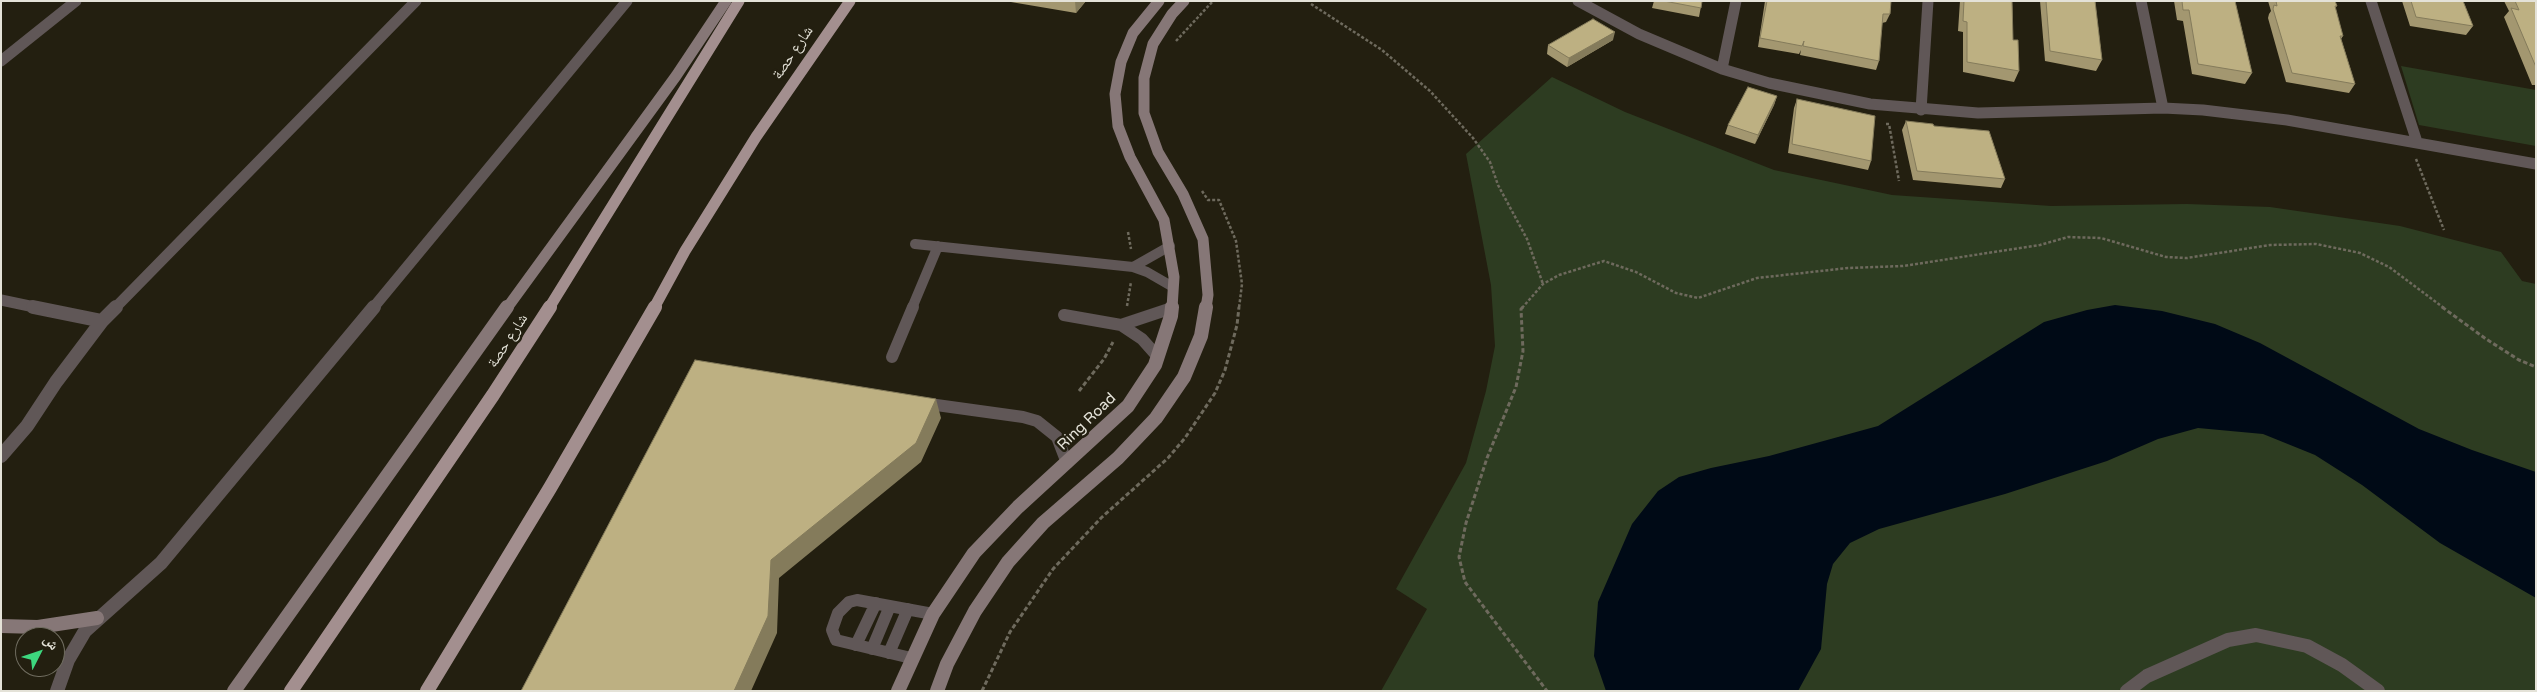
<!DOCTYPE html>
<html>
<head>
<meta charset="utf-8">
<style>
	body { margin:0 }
	#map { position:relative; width:2537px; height:692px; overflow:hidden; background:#231f10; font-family:"Varela Round","Noto Naskh Arabic",sans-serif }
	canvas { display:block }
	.frame { position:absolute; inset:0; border:2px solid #e4e2d8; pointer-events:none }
	.north { position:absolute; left:15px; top:627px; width:50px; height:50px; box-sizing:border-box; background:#231f10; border:1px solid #706d60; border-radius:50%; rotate:49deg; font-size:14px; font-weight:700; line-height:20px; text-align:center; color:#e4e2d8 }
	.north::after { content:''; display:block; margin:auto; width:18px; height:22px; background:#3dd77e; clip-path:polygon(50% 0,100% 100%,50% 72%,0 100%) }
</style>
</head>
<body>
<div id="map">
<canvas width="2537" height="692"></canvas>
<div class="frame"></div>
<div class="north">ش</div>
</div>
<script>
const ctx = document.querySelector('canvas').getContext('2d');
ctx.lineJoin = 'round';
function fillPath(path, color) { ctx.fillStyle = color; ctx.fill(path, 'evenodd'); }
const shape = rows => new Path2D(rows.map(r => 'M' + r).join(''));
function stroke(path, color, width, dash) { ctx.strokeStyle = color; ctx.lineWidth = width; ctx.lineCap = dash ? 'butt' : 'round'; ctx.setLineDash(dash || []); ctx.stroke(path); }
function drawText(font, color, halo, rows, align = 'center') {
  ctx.font = font + ' "Varela Round","Noto Naskh Arabic",sans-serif'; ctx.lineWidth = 5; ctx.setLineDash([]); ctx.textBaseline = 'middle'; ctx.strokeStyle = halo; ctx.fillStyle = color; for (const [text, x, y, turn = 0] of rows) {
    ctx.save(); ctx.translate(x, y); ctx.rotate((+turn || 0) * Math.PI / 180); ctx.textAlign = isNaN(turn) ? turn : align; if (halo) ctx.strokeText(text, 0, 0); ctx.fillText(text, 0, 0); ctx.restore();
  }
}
fillPath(shape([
	[2401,66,2536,90,2536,146,2419,125],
	[1552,77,1625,112,1774,170,1892,195,2051,206,2187,204,2270,207,2400,226,2501,252,2522,281,2536,284,2536,691,1381,691,1427,609,1396,589,1466,463,1486,391,1495,346,1491,285,1466,154]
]), '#2d3c21');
fillPath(shape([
	[2115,305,2162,311,2215,324,2260,343,2419,429,2472,450,2536,472,2536,598,2440,543,2362,485,2315,455,2263,434,2198,428,2158,439,2107,461,2005,494,1879,529,1850,543,1833,564,1827,584,1821,649,1798,691,1606,691,1594,656,1598,602,1632,524,1658,491,1679,477,1711,468,1769,456,1878,426,2044,322,2087,310]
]), '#000a16');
stroke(shape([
	[1311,4,1382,50,1430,91,1473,138,1490,162,1498,185,1527,239,1543,284],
	[1176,41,1213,1],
	[1886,124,1889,124,1899,181],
	[2416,159,2444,230],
	[1202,191,1208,200,1219,200,1236,241,1242,284,1239,308],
	[1128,232,1131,249],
	[1127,306,1131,282],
	[1522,308,1543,284,1559,275,1604,261,1636,272,1676,293,1698,298,1757,278,1848,268,1903,266,2040,245,2068,237,2101,238,2166,257,2187,258,2270,245,2316,244,2360,253,2389,267,2444,308]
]), '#6e6a5d', 2.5, [3, 2]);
stroke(shape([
	[1523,307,1521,309,1523,351,1516,387,1487,458,1466,523,1459,557,1465,582,1547,691],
	[2442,307,2486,339,2519,360,2536,367],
	[1079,391,1104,359,1113,342],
	[982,691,1010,632,1053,569,1101,518,1168,458,1185,438,1215,393,1225,370,1237,325,1239,307]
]), '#6e6a5d', 3, [4.5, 2.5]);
stroke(shape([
	[915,244,1133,267,1147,272,1173,287],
	[1133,267,1170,246],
	[912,308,938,246]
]), '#605757', 10);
stroke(shape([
	[1064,315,1121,325,1142,339,1158,357],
	[1121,325,1172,308],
	[892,357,913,307],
	[922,403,1023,417,1037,421,1057,437,1067,463],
	[856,645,876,603],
	[872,649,890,606],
	[889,653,908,609],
	[911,658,836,640,832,630,838,613,849,602,857,600,933,614]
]), '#605757', 12);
stroke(shape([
	[1578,1,1639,34,1722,69,1769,83,1870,104,1978,113,2163,108,2203,110,2287,120,2536,164],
	[2141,1,2163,108],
	[2371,1,2417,142],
	[1,61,76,1],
	[1722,69,1736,1],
	[1921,110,1928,1],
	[1,300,39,308],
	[115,308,416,1],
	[373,308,627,1]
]), '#605757', 11);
stroke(shape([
	[33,307,102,321],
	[1,456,27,426,56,382,102,321,116,307],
	[57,691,68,660,85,631,161,563,374,307],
	[2127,691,2147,676,2228,640,2256,635,2307,646,2342,665,2378,691]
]), '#605757', 14);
stroke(shape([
	[1159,1,1133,33,1121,62,1115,94,1118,126,1130,157,1164,220,1174,277,1172,308],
	[1184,1,1172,14,1153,44,1144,78,1144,113,1158,152,1183,194,1203,239,1208,295,1206,308],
	[507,308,676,76,726,1]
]), '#867777', 11);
stroke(shape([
	[1,626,38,627,97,618],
	[234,691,507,307],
	[898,691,933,614,974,553,1018,507,1128,406,1155,365,1171,316,1172,307],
	[937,691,947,664,975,611,1008,562,1043,523,1118,458,1156,418,1184,377,1201,336,1206,307]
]), '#867777', 14);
stroke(shape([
	[549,308,739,1],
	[654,308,685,251,756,137,850,1]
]), '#a38f8f', 11);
stroke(shape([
	[291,691,493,395,550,307],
	[427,691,550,488,655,307]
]), '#a38f8f', 14);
fillPath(shape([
	[1005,1,1086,1,1076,13],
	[1654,1,1702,1,1699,17,1652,8],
	[1765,1,1891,1,1890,14,1886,22,1882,23,1879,61,1876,70,1800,55,1801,50,1799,54,1758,47],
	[1960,1,2012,1,2013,40,2019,71,2014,82,1963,72,1963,32,1958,31],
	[2040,1,2095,1,2102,60,2096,71,2045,61],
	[2174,1,2235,1,2252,73,2245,84,2192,74,2183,21,2177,20],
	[2268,1,2335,1,2337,6,2335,8,2343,36,2341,39,2355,84,2349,93,2286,82,2268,18,2269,14,2271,11],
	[2402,1,2463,1,2473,26,2466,35,2410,26],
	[2504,1,2536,1,2536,85,2532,85,2504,17,2509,11],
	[1613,40,1567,67,1547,54,1548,45],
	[1777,96,1774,105,1755,144,1725,134,1728,125],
	[1797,99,1871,161,1868,170,1788,153,1794,108],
	[1906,121,1934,126,2005,179,2001,188,1913,180,1902,130]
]), '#a39770');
fillPath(shape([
	[1075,1,1086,1,1076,13],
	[1615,32,1613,40,1567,67,1569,58],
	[1777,96,1774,105,1755,144,1758,135],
	[936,399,941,418,921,462,779,578,777,633,751,691,734,691,771,560]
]), '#847b5b');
const building = shape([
	[1664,1,1702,1,1701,8,1664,1],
	[1767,1,1891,1,1890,14,1883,14,1879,61,1803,46,1804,41,1802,46,1760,38,1767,1],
	[1964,1,2012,1,2013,40,2018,40,2019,71,1967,62,1967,22,1963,21,1964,1],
	[2046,1,2095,1,2102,60,2050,51,2046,1],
	[2182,1,2235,1,2252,73,2198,64,2189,10,2183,10,2182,1],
	[2276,1,2335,1,2337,6,2335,6,2343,36,2340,36,2355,84,2292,73,2273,9,2274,5,2277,6,2276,1],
	[2411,1,2463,1,2473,26,2416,17,2411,1],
	[2515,1,2536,1,2536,67,2511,8,2519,10,2515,1],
	[1593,19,1615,32,1569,58,1548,45,1593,19],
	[1748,87,1777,96,1758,135,1728,125,1748,87],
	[1797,99,1875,116,1871,161,1792,144,1797,99],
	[1906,121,1933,124,1934,126,1989,131,2005,179,1917,171,1906,121],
	[695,360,936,399,916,443,771,560,768,616,734,691,521,691,695,360]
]);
fillPath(building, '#bdb082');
stroke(building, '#847b5b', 1);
drawText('15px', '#e4e2d8', '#231f10', [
	["شارع حصة",793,53,-56],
	["شارع حصة",508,341,-57],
	["Ring Road",1087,422,-44]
]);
</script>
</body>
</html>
